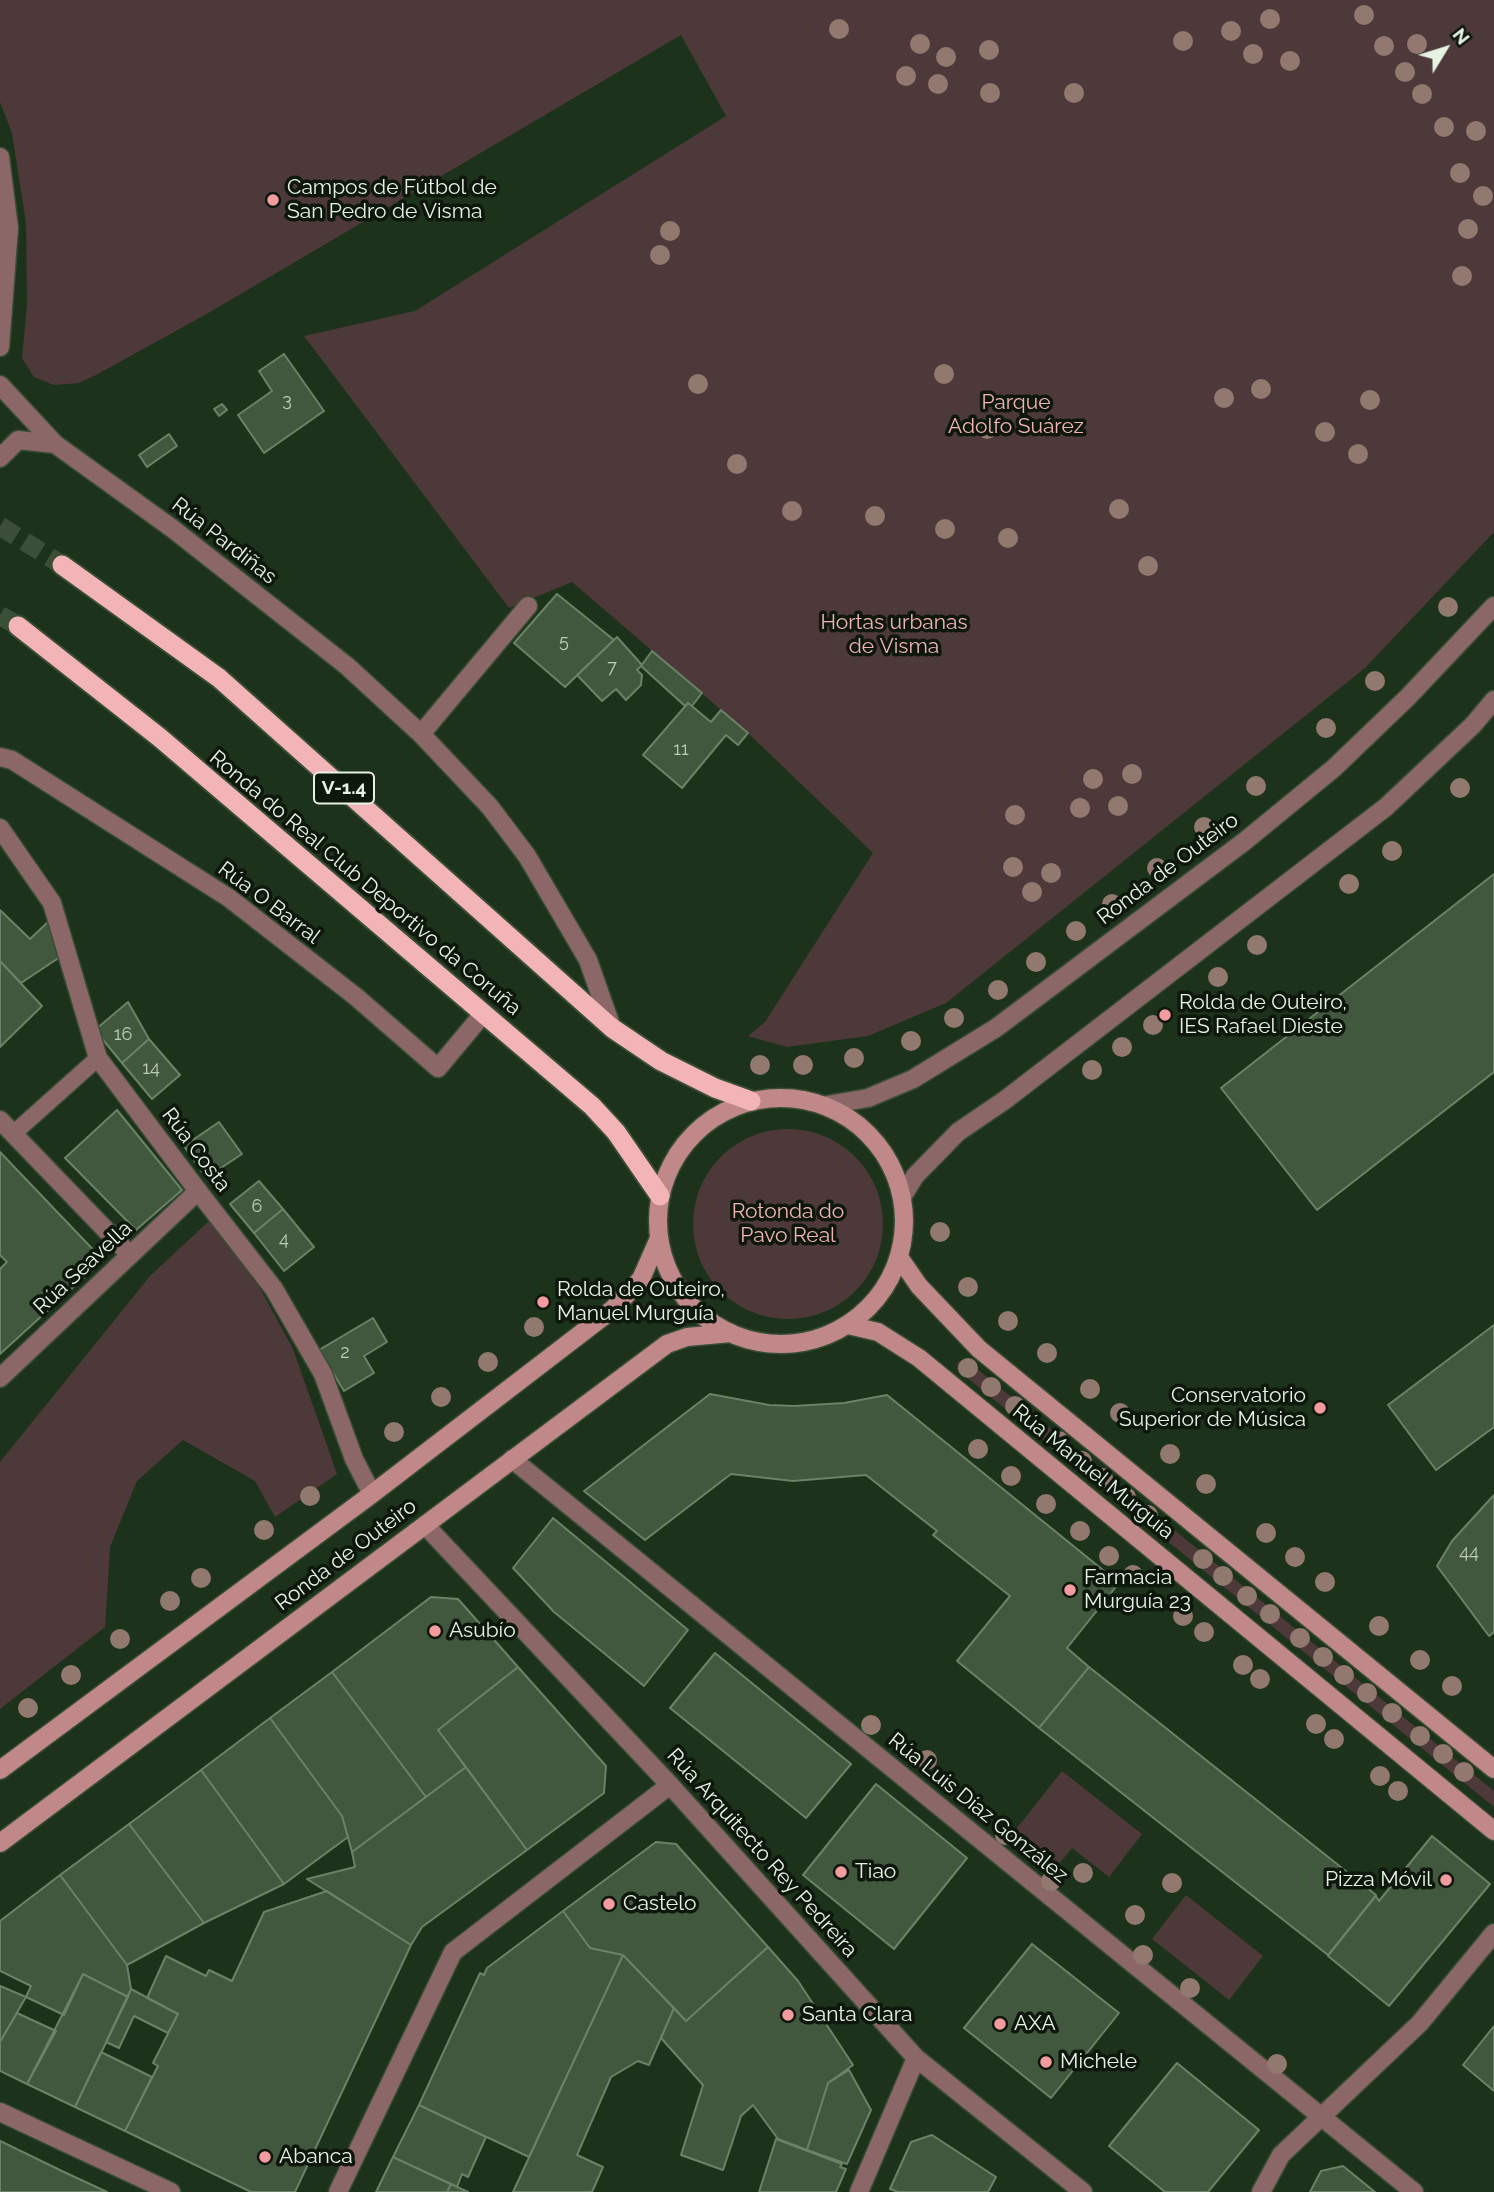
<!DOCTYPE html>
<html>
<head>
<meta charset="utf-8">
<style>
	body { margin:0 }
	#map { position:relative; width:1494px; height:2192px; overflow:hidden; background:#1d321a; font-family:Raleway,sans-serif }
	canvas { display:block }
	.north { position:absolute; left:1410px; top:14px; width:70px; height:70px; -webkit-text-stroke:5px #0e170c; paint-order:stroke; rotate:52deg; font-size:19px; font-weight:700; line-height:28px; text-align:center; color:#e6f3e4 }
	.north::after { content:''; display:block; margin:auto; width:24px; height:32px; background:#e6f3e4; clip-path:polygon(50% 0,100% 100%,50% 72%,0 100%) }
</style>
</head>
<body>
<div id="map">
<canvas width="1494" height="2192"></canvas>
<div class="north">N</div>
</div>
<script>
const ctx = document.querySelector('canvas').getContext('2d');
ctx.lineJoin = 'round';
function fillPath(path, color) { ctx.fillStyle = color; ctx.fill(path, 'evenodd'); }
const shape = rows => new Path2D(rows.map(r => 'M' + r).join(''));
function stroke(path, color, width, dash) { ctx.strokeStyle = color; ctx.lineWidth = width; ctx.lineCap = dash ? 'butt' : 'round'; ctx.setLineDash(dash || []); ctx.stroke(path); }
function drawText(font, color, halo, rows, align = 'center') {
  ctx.font = font + ' Raleway,sans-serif'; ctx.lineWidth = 7; ctx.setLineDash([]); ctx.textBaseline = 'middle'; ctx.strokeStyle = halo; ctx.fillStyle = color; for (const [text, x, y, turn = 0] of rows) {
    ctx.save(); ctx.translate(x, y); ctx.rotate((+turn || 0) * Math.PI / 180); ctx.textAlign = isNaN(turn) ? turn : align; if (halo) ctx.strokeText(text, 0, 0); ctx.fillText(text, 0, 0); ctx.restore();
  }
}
fillPath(shape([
	[0,0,1494,0,1494,532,1365,668,946,1003,868,1036,787,1047,748,1036,765,1022,873,853,748,733,572,582,509,608,304,336,415,311,726,116,681,35,210,312,98,374,79,383,54,385,34,377,22,358,27,305,26,223,12,133,0,102],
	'693 1224a95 95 0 1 1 190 0a95 95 0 1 1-190 0Z',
	[209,1221,250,1270,293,1349,337,1474,275,1517,255,1481,183,1440,137,1481,110,1547,105,1627,0,1709,0,1462,150,1276],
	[965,1359,1494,1791,1494,1807,960,1372,957,1369,958,1362],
	[1062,1771,1142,1834,1109,1877,1072,1848,1049,1876,1006,1842],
	[1186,1895,1263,1956,1229,2000,1152,1939]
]), '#4e393a');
const building = shape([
	[284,354,324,411,264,453,238,415,272,391,259,371,284,354],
	[222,404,227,410,219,416,214,409,222,404],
	[169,434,177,446,147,467,139,455,169,434],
	[557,594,614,640,565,687,514,643,557,594],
	[617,637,642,665,637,670,642,675,641,685,626,700,616,689,602,701,577,675,617,637],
	[652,651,702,693,692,706,688,703,685,706,641,666,652,651],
	[688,703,711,722,721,710,748,733,738,745,726,735,682,788,643,755,688,703],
	[1494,874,1494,1072,1317,1210,1221,1088,1494,874],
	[0,910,30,939,49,921,60,957,21,983,0,961,0,910],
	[0,961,42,1006,0,1047,0,961],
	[128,1002,149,1039,122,1063,95,1030,128,1002],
	[149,1039,180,1075,152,1099,122,1063,149,1039],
	[117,1110,182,1190,136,1230,65,1158,117,1110],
	[219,1122,242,1154,206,1178,184,1146,219,1122],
	[0,1152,103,1260,0,1354,0,1269,7,1262,0,1255,0,1152],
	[259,1181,283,1209,254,1233,230,1204,259,1181],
	[283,1209,314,1247,284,1271,254,1233,283,1209],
	[373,1318,387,1342,364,1356,374,1373,344,1391,319,1350,373,1318],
	[1494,1325,1494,1427,1436,1470,1388,1405,1494,1325],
	[710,1394,769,1405,794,1406,844,1403,887,1395,1119,1583,1067,1648,1089,1667,1039,1728,957,1661,1010,1596,933,1535,937,1531,866,1475,793,1481,731,1474,645,1540,584,1491,710,1394],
	[1494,1495,1494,1632,1489,1636,1437,1566,1452,1541,1494,1495],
	[553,1518,688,1630,644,1686,554,1612,513,1568,553,1518],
	[431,1597,458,1599,518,1667,438,1730,466,1767,426,1797,332,1672,431,1597],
	[715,1653,851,1764,806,1818,670,1708,715,1653],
	[518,1667,606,1766,604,1793,527,1850,438,1730,518,1667],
	[1089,1667,1376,1895,1328,1955,1039,1728,1089,1667],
	[332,1672,426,1797,352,1852,342,1816,270,1718,332,1672],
	[270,1718,342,1816,348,1837,284,1884,201,1770,270,1718],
	[466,1767,527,1850,422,1927,411,1945,307,1879,355,1867,352,1852,466,1767],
	[201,1770,284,1884,204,1923,129,1824,201,1770],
	[876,1784,967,1858,894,1949,803,1875,876,1784],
	[129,1824,204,1923,127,1965,60,1875,129,1824],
	[1432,1836,1490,1884,1389,2006,1328,1956,1376,1896,1379,1901,1432,1836],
	[656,1842,676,1844,768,1947,686,2021,623,1955,590,1948,563,1911,656,1842],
	[60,1875,127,1965,131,1989,128,1997,83,1974,64,2015,26,1997,31,1986,0,1971,0,1921,60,1875],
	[327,1891,411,1945,295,2192,251,2192,125,2131,158,2066,153,2063,178,2014,147,1998,166,1956,206,1976,209,1970,232,1981,264,1912,327,1891],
	[563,1911,590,1948,623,1955,529,2157,419,2105,480,1973,484,1975,487,1968,563,1911],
	[1032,1944,1119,2013,1051,2098,964,2028,1032,1944],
	[768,1947,798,1981,853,2065,828,2083,807,2150,778,2139,753,2105,741,2116,723,2170,681,2155,703,2085,661,2038,674,2008,686,2021,768,1947],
	[623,1955,674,2008,649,2065,638,2061,611,2077,577,2155,603,2167,592,2192,513,2192,623,1955],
	[83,1974,128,1997,75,2107,27,2084,83,1974],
	[0,1986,26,1997,0,2042,0,1986],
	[131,1989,178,2014,168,2033,134,2016,119,2048,106,2042,131,1989],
	[17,2013,56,2031,27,2084,0,2071,0,2042,17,2013],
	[1494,2026,1494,2091,1463,2065,1494,2026],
	[101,2052,152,2077,125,2131,75,2107,101,2052],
	[1177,2063,1259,2130,1208,2192,1165,2192,1109,2146,1177,2063],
	[849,2070,871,2110,847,2164,807,2150,828,2083,849,2070],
	[419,2105,486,2137,468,2177,462,2174,457,2187,393,2157,419,2105],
	[932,2135,996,2177,988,2192,898,2192,890,2189,911,2142,932,2135],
	[776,2139,842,2164,840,2167,846,2169,836,2192,759,2192,776,2139],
	[0,2141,64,2172,107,2192,0,2192,0,2141],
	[393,2157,451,2184,447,2192,376,2192,393,2157],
	[1343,2166,1375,2192,1310,2192,1321,2171,1343,2166],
	[451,2184,457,2187,468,2192,447,2192,451,2184]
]);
fillPath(building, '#42583e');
stroke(building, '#6a8266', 2);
stroke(shape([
	[0,526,62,565],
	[0,615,18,626]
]), '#3b4f38', 19, [19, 10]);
const service = shape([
	[13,1134,98,1058]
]);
const pedestrian = shape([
	[0,1120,130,1255],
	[198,1191,274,1289,323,1374,354,1459,372,1494],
	[512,1459,1414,2192]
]);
const minor = shape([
	[0,157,9,228,0,347],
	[0,385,55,444,173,529,347,666,421,734,490,807,527,856,588,960,612,1028],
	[0,458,18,440,55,444],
	[421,734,528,606],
	[0,757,12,760,229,898,355,996,438,1068,483,1014],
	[0,828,52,903,98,1058,198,1191,0,1378],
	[425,1525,670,1785,916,2058,1083,2192],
	[0,2112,171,2192],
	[338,2192,453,1952,670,1785],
	[859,2192,916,2058],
	[1261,2192,1281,2155,1420,2023,1494,1933]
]);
const tertiary = shape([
	[827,1105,868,1098,913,1079,996,1028,1245,841,1334,768,1408,697,1494,606],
	[902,1197,915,1176,958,1132,1005,1100,1386,807,1473,725,1494,700]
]);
const secondary = shape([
	'658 1221a123 123 0 1 1 246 0a123 123 0 1 1-246 0Z',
	[899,1257,919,1286,979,1349,1494,1769],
	[848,1325,878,1332,919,1358,1494,1831],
	[0,1770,372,1494,613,1309,641,1279,659,1238],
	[0,1843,667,1344,687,1337,731,1333]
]);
const trunk = shape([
	[62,565,219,678,612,1028,661,1061,715,1088,751,1101],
	[18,626,159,737,592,1106,616,1132,660,1196]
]);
stroke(service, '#394d36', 19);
stroke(pedestrian, '#394d36', 21);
stroke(minor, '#394d36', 21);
stroke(tertiary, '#394d36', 21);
stroke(secondary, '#394d36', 21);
stroke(trunk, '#394d36', 23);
stroke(service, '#8b6768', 16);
stroke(pedestrian, '#8b6768', 18);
stroke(minor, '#8b6768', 18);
stroke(tertiary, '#8b6768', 18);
stroke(secondary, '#c1888a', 18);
stroke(trunk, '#f2b4b6', 19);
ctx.fillStyle = '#92796f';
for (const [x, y] of [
	[1364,15],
	[1270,19],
	[839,29],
	[1231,31],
	[1183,41],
	[920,44],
	[1417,44],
	[1384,46],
	[989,50],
	[1253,54],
	[946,57],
	[1290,61],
	[1405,72],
	[906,76],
	[938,84],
	[990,93],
	[1074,93],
	[1422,94],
	[1444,127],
	[1476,131],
	[1460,173],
	[1483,196],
	[1468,229],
	[670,231],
	[660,255],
	[1462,276],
	[944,374],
	[698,384],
	[1261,389],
	[1224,398],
	[1370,400],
	[987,429],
	[1325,432],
	[1358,454],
	[737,464],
	[1119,509],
	[792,511],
	[875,516],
	[945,529],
	[1008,538],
	[1148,566],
	[1448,607],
	[1375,681],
	[1326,728],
	[1132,774],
	[1093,779],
	[1256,786],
	[1460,788],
	[1118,806],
	[1080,808],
	[1015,815],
	[1204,827],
	[1392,851],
	[1013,867],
	[1157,868],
	[1051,873],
	[1349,884],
	[1032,892],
	[1112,904],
	[1076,931],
	[1257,945],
	[1036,962],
	[1218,977],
	[998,990],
	[954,1018],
	[1153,1025],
	[911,1041],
	[1122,1047],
	[854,1058],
	[760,1065],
	[803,1065],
	[1092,1070],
	[940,1232],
	[968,1287],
	[1008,1321],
	[534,1327],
	[1047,1353],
	[488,1362],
	[968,1368],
	[991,1387],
	[1090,1389],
	[441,1397],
	[1015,1406],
	[1120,1413],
	[394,1432],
	[1059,1441],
	[978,1449],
	[1170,1454],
	[1082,1461],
	[1011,1476],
	[1103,1478],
	[1206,1484],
	[310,1496],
	[1126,1497],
	[1046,1504],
	[1148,1515],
	[264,1530],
	[1080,1531],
	[1266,1533],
	[1109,1556],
	[1295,1557],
	[1203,1559],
	[1133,1575],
	[1223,1576],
	[201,1578],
	[1325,1582],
	[1247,1596],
	[170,1601],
	[1270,1614],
	[1183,1616],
	[1379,1626],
	[1204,1632],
	[1300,1638],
	[120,1639],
	[1323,1657],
	[1420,1660],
	[1243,1665],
	[71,1675],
	[1344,1675],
	[1260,1679],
	[1452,1686],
	[1367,1693],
	[28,1708],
	[1392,1713],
	[1316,1724],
	[871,1725],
	[1420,1736],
	[1334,1739],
	[1443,1754],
	[927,1760],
	[1464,1772],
	[1380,1776],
	[1398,1791],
	[1005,1835],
	[1083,1873],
	[1051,1881],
	[1172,1883],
	[1135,1915],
	[1143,1955],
	[1190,1988],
	[1277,2064]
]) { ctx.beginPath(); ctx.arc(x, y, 10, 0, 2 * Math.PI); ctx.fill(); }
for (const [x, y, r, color] of [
	[273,200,7,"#f49b9f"],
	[1165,1015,7,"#f49b9f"],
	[543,1302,7,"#f49b9f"],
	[1320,1408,7,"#f49b9f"],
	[1070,1590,7,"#f49b9f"],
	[435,1631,7,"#f49b9f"],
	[841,1872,7,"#f49b9f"],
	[1446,1880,7,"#f49b9f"],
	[609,1904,7,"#f49b9f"],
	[788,2015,7,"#f49b9f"],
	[1000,2024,7,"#f49b9f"],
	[1046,2062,7,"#f49b9f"],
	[265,2157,7,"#f49b9f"]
]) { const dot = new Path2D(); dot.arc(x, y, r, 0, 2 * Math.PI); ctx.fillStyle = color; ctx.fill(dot); stroke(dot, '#0e170c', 2.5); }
drawText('18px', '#bdccba', null, [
	["3",287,401],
	["5",564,642],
	["7",612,668],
	["11",681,750],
	["16",123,1035],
	["14",151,1069],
	["6",257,1207],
	["4",284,1240],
	["2",345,1353],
	["44",1469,1553]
]);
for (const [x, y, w] of [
	[344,788,60]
]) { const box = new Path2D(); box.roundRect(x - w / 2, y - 15.5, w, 31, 5); ctx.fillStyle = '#0e170c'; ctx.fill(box); stroke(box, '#e6f3e4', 2); }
drawText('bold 19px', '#e6f3e4', null, [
	["V-1.4",344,788]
]);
drawText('21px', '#e6f3e4', '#0e170c', [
	["Campos de Fútbol de",287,188],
	["San Pedro de Visma",287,212],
	["Rolda de Outeiro,",1179,1003],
	["IES Rafael Dieste",1179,1027],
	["Rolda de Outeiro,",557,1290],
	["Manuel Murguía",557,1314],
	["Conservatorio",1306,1396,"right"],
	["Superior de Música",1306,1420,"right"],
	["Farmacia",1084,1578],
	["Murguía 23",1084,1602],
	["Asubío",449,1631],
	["Tiao",855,1872],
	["Pizza Móvil",1432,1880,"right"],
	["Castelo",623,1904],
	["Santa Clara",802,2015],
	["AXA",1014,2024],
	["Michele",1060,2062],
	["Abanca",279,2157]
], 'left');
drawText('21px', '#f1b3b5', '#0e170c', [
	["Parque",1016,403],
	["Adolfo Suárez",1016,427],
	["Hortas urbanas",894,623],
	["de Visma",894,647],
	["Rotonda do",788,1212],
	["Pavo Real",788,1236]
]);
drawText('21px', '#e6f3e4', '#0e170c', [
	["Rúa Pardiñas",224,541,38],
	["Ronda de Outeiro",1168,869,-37],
	["Ronda do Real Club Deportivo da Coruña",365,883,40],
	["Rúa O Barral",269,903,37],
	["Rúa Costa",196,1150,53],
	["Rúa Seavella",83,1268,-43],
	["Rúa Manuel Murguía",1093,1472,39],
	["Ronda de Outeiro",346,1555,-37],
	["Rúa Luis Díaz González",978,1808,39],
	["Rúa Arquitecto Rey Pedreira",762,1853,48]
]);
</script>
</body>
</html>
